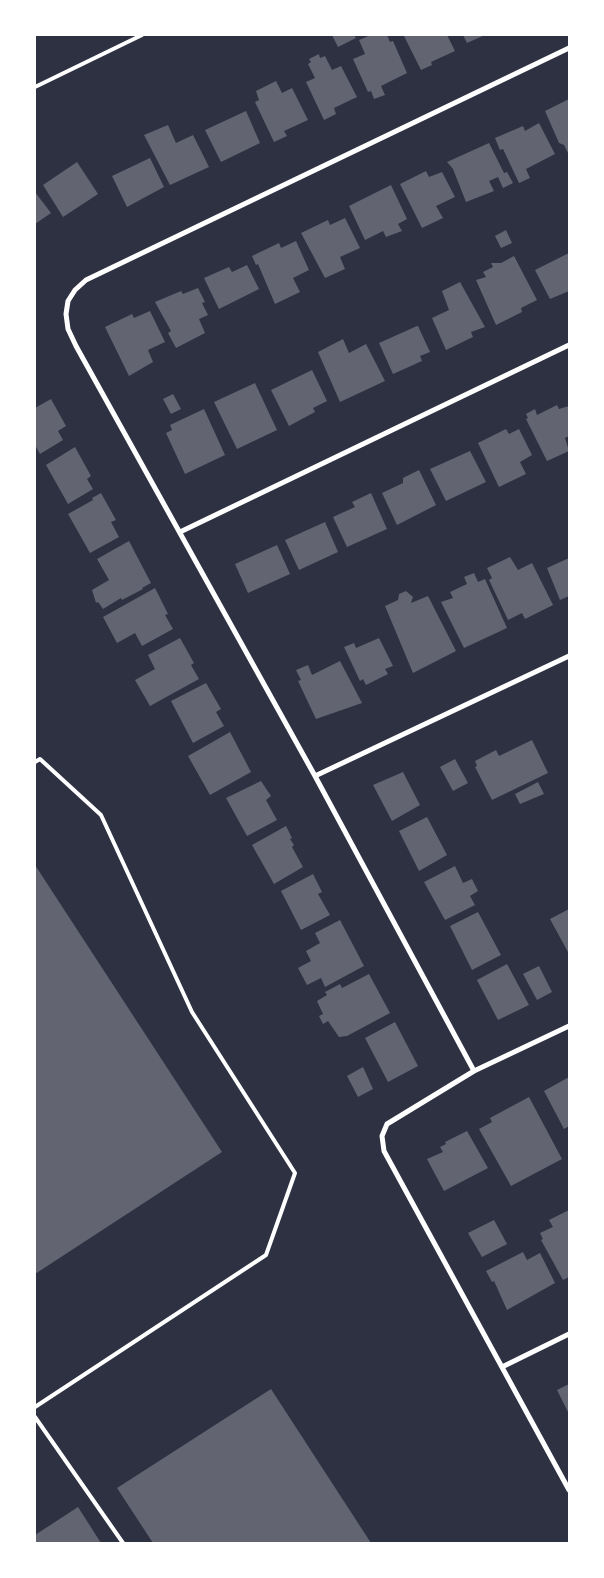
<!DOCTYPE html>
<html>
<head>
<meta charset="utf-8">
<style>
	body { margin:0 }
	#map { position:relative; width:604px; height:1578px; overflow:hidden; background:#2d3142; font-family:Poppins,sans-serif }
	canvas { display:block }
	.frame { position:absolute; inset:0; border:36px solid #fff; pointer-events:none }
</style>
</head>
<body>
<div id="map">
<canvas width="604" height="1578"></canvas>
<div class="frame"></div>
</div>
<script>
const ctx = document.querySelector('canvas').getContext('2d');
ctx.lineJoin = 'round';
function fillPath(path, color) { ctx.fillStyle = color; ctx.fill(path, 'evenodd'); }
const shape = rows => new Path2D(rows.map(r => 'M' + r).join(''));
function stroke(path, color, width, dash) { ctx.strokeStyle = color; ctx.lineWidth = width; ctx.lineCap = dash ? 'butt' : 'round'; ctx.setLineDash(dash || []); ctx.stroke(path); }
fillPath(shape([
	[332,35,354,35,356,38,338,47],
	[371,35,387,35,390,42,393,41,407,73,381,86,385,95,374,99,371,91,368,92,353,59,365,54,359,40],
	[406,35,447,35,455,51,431,62,432,65,421,70,404,36],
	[463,35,485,35,467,43],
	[319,54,320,58,325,56,332,70,341,66,357,97,334,108,336,114,324,120,306,82,315,78,308,64,311,62,309,59],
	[276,81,282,93,292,88,308,120,284,131,287,136,274,142,255,102,259,100,256,91],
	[569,99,569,155,564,145,559,143,545,111],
	[246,111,260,143,221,162,205,130],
	[539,123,555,154,526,169,530,178,519,183,503,149,500,150,495,138,523,126,525,131],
	[168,125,176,143,193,135,209,167,170,185,144,135],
	[489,143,504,173,507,172,513,183,503,188,498,177,489,181,494,191,466,202,453,169,447,162],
	[150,158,164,187,127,207,112,176],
	[77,162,98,194,63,217,43,185],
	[426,171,429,177,442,172,455,197,436,206,443,218,422,228,400,184],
	[391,185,407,219,398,224,402,231,386,237,383,231,365,240,349,206],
	[35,192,51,213,35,224],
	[345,218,360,248,340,257,345,269,325,278,301,233,328,220,330,225],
	[506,230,512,243,501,248,495,236],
	[296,241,309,270,293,278,300,292,275,304,258,264,256,265,252,256,279,243,281,248],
	[569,253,569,291,550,299,535,270],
	[514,256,537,300,521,308,522,312,496,325,476,280,486,277,483,272,493,267,491,263,501,263],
	[247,265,259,289,219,309,204,278,229,267,232,272],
	[460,282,485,327,471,332,473,337,446,350,432,318,449,310,442,291],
	[198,288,205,302,202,303,208,315,199,319,205,333,176,348,168,333,171,331,155,302,181,291,183,294],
	[150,311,165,342,148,350,153,362,129,376,105,327,132,314,134,318],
	[417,326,418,326,430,352,420,356,422,361,393,374,379,343],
	[343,339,349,353,366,344,385,381,340,402,318,352],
	[312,370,327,401,313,408,315,412,289,426,271,390],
	[255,383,277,430,237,449,214,402],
	[173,394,181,409,171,414,163,399],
	[51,399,66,426,58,431,63,440,40,454,35,445,35,408],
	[557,405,559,409,569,406,569,436,565,438,569,451,547,461,526,419,528,418,526,414,535,409,537,415],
	[204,409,225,455,185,474,166,433,172,430,170,425],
	[506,429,509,434,519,429,532,455,520,462,526,474,499,487,478,443],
	[75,447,91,476,87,479,93,489,68,504,46,465],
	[470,451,486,482,446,501,430,469],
	[419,470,436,505,397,525,382,493,403,483,403,478],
	[101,493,116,520,111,522,119,537,90,553,68,514,93,500,92,498],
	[371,493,387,529,347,547,333,517,355,507,352,502],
	[325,522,338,552,299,570,285,540],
	[129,541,151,583,142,588,143,589,122,600,121,598,103,609,98,602,96,603,92,590,109,580,97,559],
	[277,545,290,574,248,593,235,564],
	[510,557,518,570,532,563,553,605,525,619,522,613,508,620,489,580,492,578,487,568],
	[569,558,569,596,560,600,547,568],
	[474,573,478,582,485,579,507,628,464,648,441,602,453,598,450,592,467,584,464,577],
	[155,588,168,614,165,615,173,629,142,646,135,633,117,643,103,617],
	[406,591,413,597,411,603,428,596,456,651,413,673,385,606,398,600,399,594],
	[180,638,194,663,191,665,199,679,150,706,135,680,155,669,148,655],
	[379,638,393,666,385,669,388,674,366,685,363,679,360,681,344,647,354,643,356,648],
	[340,661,362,703,316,719,298,681,301,680,296,670,308,665,312,675],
	[206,683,221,709,216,712,224,726,193,743,171,701],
	[230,732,251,772,210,795,188,756],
	[532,740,548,773,492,800,475,767,477,766,475,761,496,750,499,756],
	[455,759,468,783,453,791,440,767],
	[403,772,420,805,392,821,373,785],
	[261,781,271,796,266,800,277,820,247,836,226,798],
	[538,782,544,794,520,804,515,794],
	[427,817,447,855,419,871,399,831],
	[286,826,292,838,290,839,294,845,292,847,303,867,274,884,252,845],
	[35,865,222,1152,35,1274],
	[455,866,463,883,472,879,478,891,470,896,475,905,445,920,424,882],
	[313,874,322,892,318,894,330,915,301,930,281,891],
	[569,909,569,954,550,919],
	[478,912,501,955,472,970,450,926],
	[340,920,364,966,325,987,321,978,307,985,298,968,311,961,306,951,320,943,315,933],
	[507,964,529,1005,498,1020,477,980],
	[539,966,552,992,537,1000,523,974],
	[369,974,390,1013,347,1036,339,1037,328,1021,323,1024,319,1016,323,1014,317,1001,327,995,325,992,340,984,342,988],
	[395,1022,418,1066,388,1082,365,1038],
	[363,1067,373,1089,358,1097,347,1076],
	[569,1077,569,1126,564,1129,544,1091],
	[529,1097,562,1159,511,1186,479,1129,492,1122,490,1118],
	[467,1131,488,1168,444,1191,427,1159,443,1152,440,1147,446,1144,445,1142],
	[569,1210,569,1277,563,1280,541,1240,543,1239,540,1233,553,1227,549,1220],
	[494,1220,507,1244,482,1257,468,1233],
	[523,1252,527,1260,540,1253,555,1283,507,1310,494,1281,492,1282,486,1271],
	[569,1384,569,1414,557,1390],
	[271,1389,371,1543,153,1543,117,1488],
	[78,1507,101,1543,35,1543,35,1535]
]), '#626471');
stroke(shape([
	[35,87,142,35],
	[35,762,40,759,101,815,192,1012,295,1173,266,1255,35,1407],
	[35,1417,123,1543]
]), '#fff', 4);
stroke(shape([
	[180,532,569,345],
	[315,776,569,656],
	[569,1026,474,1071,387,1124,382,1136,384,1151,569,1490],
	[474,1071,315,776,76,346,68,329,66,314,68,301,75,290,86,280,569,48],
	[502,1367,569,1334]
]), '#fff', 5);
</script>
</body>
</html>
